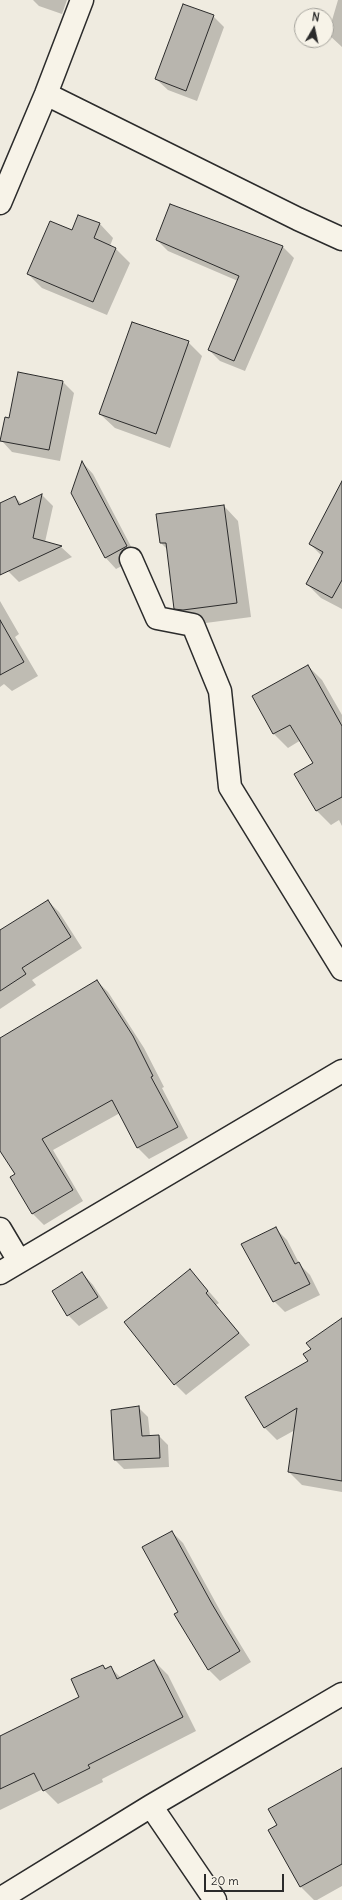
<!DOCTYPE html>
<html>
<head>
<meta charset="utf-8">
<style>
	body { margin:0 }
	#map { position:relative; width:342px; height:1900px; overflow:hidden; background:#efebe0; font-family:Delius,sans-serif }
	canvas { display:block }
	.north { position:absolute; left:294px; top:8px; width:40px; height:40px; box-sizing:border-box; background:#f7f3e8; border:1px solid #a5a39c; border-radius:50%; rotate:9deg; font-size:11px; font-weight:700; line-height:16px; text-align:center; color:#2b2b2b }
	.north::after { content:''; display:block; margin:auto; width:14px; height:18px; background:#2b2b2b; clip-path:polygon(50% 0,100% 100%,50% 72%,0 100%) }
	.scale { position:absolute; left:204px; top:1874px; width:80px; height:18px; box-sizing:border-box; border:2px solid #2b2b2b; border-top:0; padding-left:5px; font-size:12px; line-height:14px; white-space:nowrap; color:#2b2b2b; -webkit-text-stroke:3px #f7f3e8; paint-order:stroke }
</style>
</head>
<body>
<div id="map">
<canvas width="342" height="1900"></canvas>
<div class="north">N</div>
<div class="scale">20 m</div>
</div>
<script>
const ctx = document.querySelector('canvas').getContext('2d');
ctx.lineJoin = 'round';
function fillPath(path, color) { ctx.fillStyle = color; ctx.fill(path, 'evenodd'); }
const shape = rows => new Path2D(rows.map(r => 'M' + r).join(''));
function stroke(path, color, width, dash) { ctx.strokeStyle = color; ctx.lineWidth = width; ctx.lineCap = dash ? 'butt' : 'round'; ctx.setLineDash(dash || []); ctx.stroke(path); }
fillPath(shape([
	[33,0,67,0,62,14,39,6],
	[338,0,342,0,342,47,328,34],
	[213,16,224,27,197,101,168,90,156,79],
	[171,206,283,247,294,258,245,371,220,361,209,350,238,281,168,251,157,240],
	[79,216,100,224,113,238,110,246,116,249,130,263,107,315,42,288,28,274,73,232],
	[188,342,202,356,170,448,115,428,100,414],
	[19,373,63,382,74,393,60,461,12,452,1,440,10,419],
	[83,463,93,474,137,558,116,569,105,557],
	[42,495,53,506,45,542,61,547,72,557,19,582,8,571,0,555,0,504,15,497,22,504],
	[342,504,342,609,321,598,307,584,322,556,310,544],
	[224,506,238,521,251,617,198,624,190,623,175,608,167,549,161,543],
	[0,601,19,634,15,637,38,676,12,691,4,684,0,687],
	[308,666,322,680,342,715,342,826,339,820,331,825,317,811,296,774,315,764,301,740,288,748,274,734],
	[48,901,59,912,82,948,32,980,36,985,0,1009,0,936],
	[97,981,108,992,144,1048,164,1087,162,1088,188,1138,149,1159,138,1148,120,1113,53,1150,83,1201,44,1225,33,1214,11,1177,16,1174,0,1150,0,1039],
	[276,1229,287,1240,300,1265,310,1275,320,1295,285,1312,274,1301],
	[190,1270,219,1303,216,1305,250,1345,186,1395,175,1384],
	[82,1273,93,1285,108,1308,79,1326,68,1315],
	[342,1323,342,1492,302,1485,289,1472,295,1430,277,1440,264,1427,309,1362],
	[138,1407,148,1417,150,1436,159,1436,168,1445,169,1467,124,1469,115,1460],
	[172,1532,183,1543,223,1616,251,1662,220,1681,209,1670,175,1615,180,1612],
	[154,1661,168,1675,196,1731,102,1779,103,1782,58,1804,43,1789,0,1810,0,1737,80,1697,103,1666,107,1670,111,1668,121,1678],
	[342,1774,342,1886,317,1900,314,1900,301,1887,269,1830]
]), '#0003');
const building = shape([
	[183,4,214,15,186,91,155,79,183,4],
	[170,204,283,246,234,361,208,350,239,276,156,240,170,204],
	[78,215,100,223,94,238,116,248,93,302,27,274,50,221,72,230,78,215],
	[132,322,189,341,156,434,99,414,132,322],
	[18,372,63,381,49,450,0,441,5,417,9,418,18,372],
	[82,461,127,546,105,558,71,493,82,461],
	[342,481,342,580,332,598,306,584,323,552,309,544,342,481],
	[42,494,33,538,62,546,0,575,0,503,15,496,19,505,42,494],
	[224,505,237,603,183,610,174,609,166,543,160,543,156,514,224,505],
	[0,620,24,662,0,675,0,620],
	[308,665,342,726,342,797,316,811,294,774,313,763,290,725,273,734,252,696,308,665],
	[48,900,71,937,22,968,26,974,0,991,0,930,48,900],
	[97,980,133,1036,153,1076,151,1077,178,1127,137,1148,112,1100,42,1139,73,1190,32,1214,10,1177,15,1174,0,1151,0,1038,97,980],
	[276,1227,295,1264,299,1262,310,1284,273,1302,241,1244,276,1227],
	[190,1269,208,1291,206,1293,239,1333,174,1385,124,1322,190,1269],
	[82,1272,98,1297,67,1316,52,1291,82,1272],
	[342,1318,342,1481,288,1472,297,1408,264,1428,245,1397,308,1361,303,1354,311,1349,306,1343,342,1318],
	[139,1406,142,1436,159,1435,160,1458,114,1460,111,1410,139,1406],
	[172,1531,212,1604,240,1651,208,1670,174,1614,178,1612,142,1547,172,1531],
	[154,1660,183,1717,88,1765,90,1768,43,1791,34,1773,0,1789,0,1736,79,1697,71,1679,103,1665,105,1669,111,1666,117,1679,154,1660],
	[342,1768,342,1864,300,1887,268,1830,277,1825,268,1809,342,1768]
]);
fillPath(building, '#b8b5ae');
stroke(building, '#2b2b2b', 1);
const minor = shape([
	[46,94,298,219,342,239],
	[0,203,46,94,82,0],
	[131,559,157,618,193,625,220,691,230,787,342,969],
	[0,1229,19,1261],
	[0,1273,342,1071],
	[151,1806,215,1900],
	[0,1899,151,1806,342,1694]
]);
stroke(minor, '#2b2b2b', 25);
stroke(minor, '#f7f3e8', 22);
</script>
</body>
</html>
